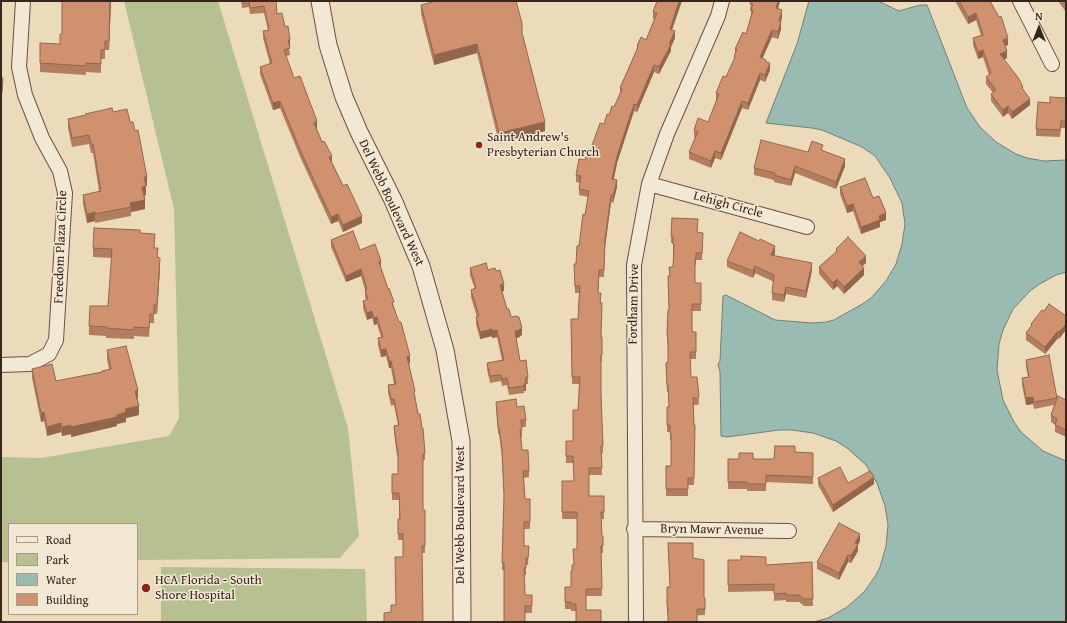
<!DOCTYPE html>
<html>
<head>
<meta charset="utf-8">
<style>
	body { margin:0 }
	#map { position:relative; width:1067px; height:623px; overflow:hidden; background:#ecdbbb; font-family:"Gentium Book Plus",serif }
	canvas { display:block }
	.frame { position:absolute; inset:0; border:2px solid #38251c; pointer-events:none }
	.legend { position:absolute; left:8px; top:523px; width:130px; height:92px; box-sizing:border-box; background:#f3e8d3; border:1px solid #a89a8a; margin:0; padding:5px 7px; list-style:none; font-size:12px; color:#38251c }
	.legend li { display:flex; align-items:center; gap:8px; height:20px }
	.legend b { width:20px; border:1px solid #a89a8a }
	.north { position:absolute; left:1019px; top:8px; width:40px; height:40px; -webkit-text-stroke:3px #f3e8d3; paint-order:stroke; rotate:0deg; font-size:11px; font-weight:700; line-height:16px; text-align:center; color:#38251c }
	.north::after { content:''; display:block; margin:auto; width:14px; height:18px; background:#38251c; clip-path:polygon(50% 0,100% 100%,50% 72%,0 100%) }
</style>
</head>
<body>
<div id="map">
<canvas width="1067" height="623"></canvas>
<div class="frame"></div>
<ul class="legend">
<li><b style="height:5px;background:#f3e8d3"></b>Road</li>
<li><b style="height:11px;background:#b7c091"></b>Park</li>
<li><b style="height:11px;background:#99bbb1"></b>Water</li>
<li><b style="height:11px;background:#d0926e"></b>Building</li>
</ul>
<div class="north">N</div>
</div>
<script>
const ctx = document.querySelector('canvas').getContext('2d');
ctx.lineJoin = 'round';
function fillPath(path, color) { ctx.fillStyle = color; ctx.fill(path, 'evenodd'); }
const shape = rows => new Path2D(rows.map(r => 'M' + r).join(''));
function stroke(path, color, width, dash) { ctx.strokeStyle = color; ctx.lineWidth = width; ctx.lineCap = dash ? 'butt' : 'round'; ctx.setLineDash(dash || []); ctx.stroke(path); }
function drawText(font, color, halo, rows, align = 'center') {
  ctx.font = font + ' "Gentium Book Plus",serif'; ctx.lineWidth = 3; ctx.setLineDash([]); ctx.textBaseline = 'middle'; ctx.strokeStyle = halo; ctx.fillStyle = color; for (const [text, x, y, turn = 0] of rows) {
    ctx.save(); ctx.translate(x, y); ctx.rotate((+turn || 0) * Math.PI / 180); ctx.textAlign = isNaN(turn) ? turn : align; if (halo) ctx.strokeText(text, 0, 0); ctx.fillText(text, 0, 0); ctx.restore();
  }
}
fillPath(shape([
	[124,1,218,1,348,428,359,536,340,558,137,560,137,524,9,524,9,562,1,562,1,457,41,458,169,436,179,418,174,209],
	[161,567,365,569,367,622,161,622]
]), '#b7c091');
const water = shape([
	[809,1,878,1,899,11,920,5,927,5,967,108,980,127,996,142,1016,154,1027,158,1044,161,1066,160,1066,272,1056,275,1038,285,1030,291,1013,309,1003,330,999,344,997,370,1003,400,1014,422,1021,432,1043,451,1066,461,1066,622,814,622,828,618,847,607,864,592,876,575,880,567,886,546,888,525,885,506,877,483,866,465,847,448,836,441,813,433,792,430,779,430,727,437,721,436,720,372,718,364,720,361,723,296,726,295,775,320,812,323,826,322,834,320,864,303,871,298,886,281,896,264,902,244,905,224,902,203,890,178,875,156,862,147,822,130,812,128,766,123,797,44,809,1]
]);
fillPath(water, '#99bbb1');
stroke(water, '#727f75', 1);
const minor = shape([
	[1020,1,1052,64],
	[649,184,807,227],
	[1,365,30,364,49,354,56,340,65,193,60,171,42,138,25,95,19,67,23,1],
	[634,529,789,531],
	[636,622,634,265,649,184,667,134,718,16,722,1]
]);
const tertiary = shape([
	[320,1,328,45,344,97,359,132,393,200,421,266,445,350,461,441,462,622]
]);
stroke(minor, '#655244', 16);
stroke(tertiary, '#655244', 19);
stroke(minor, '#f3e8d3', 14);
stroke(tertiary, '#f3e8d3', 17);
fillPath(shape([
	[111,1,109,50,105,50,105,59,101,59,101,73,86,72,86,75,40,72,40,63,60,44,62,34],
	[241,1,276,1,277,14,285,27,290,47,289,47,290,55,286,56,294,78,317,128,316,128,322,142,362,223,343,232,338,221,331,224,301,159,280,108,273,110,260,74,260,67,270,64,263,38,263,31,268,30,264,13,250,14,249,7,242,8],
	[657,1,672,30,675,38,671,47,671,51,668,56,659,74,654,72,637,112,634,111,617,163,614,179,617,187,613,203,611,202,605,247,604,277,599,277,598,293,601,303,601,337,602,337,602,362,601,362,601,394,603,453,601,453,602,475,589,475,589,496,604,496,604,519,601,519,602,536,603,536,603,553,601,553,602,596,586,596,576,611,571,611,571,609,565,609,565,587,571,587,572,571,577,549,577,519,562,519,562,481,574,481,573,463,566,463,566,441,573,441,578,410,579,384,572,384,571,319,578,319,579,293,575,293,574,264,576,264,579,246,585,215,588,197,579,195,579,189,580,183,576,182,576,175,590,151,604,124,614,107,620,94,620,88,637,50,637,46,646,40,655,19,653,19,653,12],
	[751,1,780,1,778,9,782,17,781,22,781,29,778,39,772,37,762,58,766,62,770,70,765,82,760,80,748,110,742,108,721,160,715,158,711,168,689,159,689,152,695,138,694,137,694,130,708,122,717,100,716,100,716,93,726,77,734,60,734,57,735,53,735,49,746,34,751,15,751,11,750,11],
	[955,1,990,1,1008,45,1005,46,1007,58,1004,60,1023,90,1030,105,1012,119,1008,113,1003,117,991,101,991,94,993,93,986,84,986,77,989,75,983,57,978,59,973,45,973,38,981,35,976,20,968,24],
	[1058,1,1066,1,1066,12],
	[421,5,522,33,545,131,499,143,477,53,434,65,421,14],
	[1066,98,1066,128,1061,128,1060,137,1036,136,1036,129,1050,103],
	[113,112,130,122,147,186,146,186,146,195,144,196,145,209,131,212,131,216,95,223,95,221,87,223,83,204,83,195,99,191,93,153,91,153,89,144,72,147,68,128,68,119,85,115,85,114],
	[823,150,845,166,836,189,795,173,791,186,774,182,774,180,754,175,754,168,808,152],
	[840,187,873,198,886,220,880,222,880,227,861,234,853,211,847,213,840,194],
	[698,232,703,240,702,260,696,260,696,265,695,265,695,283,701,283,701,311,692,311,692,332,696,332,696,359,690,359,691,377,697,377,699,403,698,405,693,405,694,425,695,425,694,485,688,485,688,496,666,496,666,466,671,466,671,440,670,440,670,432,667,432,667,407,669,407,668,392,667,392,666,363,668,362,668,347,667,339,667,332,669,310,669,276,673,267,674,251,673,251,673,243,671,243,671,236],
	[140,233,154,248,158,257,160,267,157,314,154,314,154,323,150,323,149,337,134,336,134,339,106,338,106,336,89,335,89,326,108,306,112,258,93,257,93,248],
	[331,240,360,250,381,268,394,307,410,363,409,364,425,453,425,460,423,460,423,510,425,510,425,553,422,553,423,622,391,612,396,605,403,557,403,540,398,540,398,519,399,519,399,500,392,500,392,474,398,474,398,456,397,456,394,432,394,426,398,425,394,405,391,406,388,392,388,385,394,384,391,368,389,368,386,356,381,357,378,345,378,338,381,337,377,324,374,325,372,318,367,320,363,308,363,301,366,300,365,297,365,290,361,276,346,282,331,247],
	[836,249,866,263,862,266,864,275,844,294,837,286,833,290,819,274,819,267,836,253],
	[775,253,774,256,812,270,806,298,786,294,784,302,772,300,772,293,774,282,755,273,753,278,727,267,727,261],
	[470,268,488,270,504,291,502,291,507,309,522,335,520,336,520,337,516,338,520,361,528,377,528,384,526,384,526,391,524,391,524,393,509,395,507,385,502,386,501,381,490,383,487,369,487,363,502,360,497,337,492,338,492,336,480,339,476,324,476,317,477,317,471,297,471,290,475,289,470,275],
	[1044,311,1066,316,1059,339,1058,338,1045,354,1026,340,1026,333,1031,327,1031,324],
	[107,350,138,399,137,400,139,415,126,418,126,422,117,424,117,426,71,437,71,434,62,436,61,432,47,436,44,421,41,422,32,378,32,369,56,381,102,372,109,369,107,359],
	[1026,360,1057,398,1057,399,1066,400,1066,437,1055,432,1055,425,1051,422,1051,415,1054,405,1034,409,1033,404,1026,405,1022,385,1022,378,1028,377,1026,367],
	[496,402,517,407,526,420,526,427,522,427,522,437,521,437,522,450,529,471,529,477,524,478,525,499,530,522,530,529,524,529,524,546,529,546,528,565,526,565,526,575,524,575,525,595,532,595,532,613,525,613,504,570,502,570,504,500,502,457,499,434,498,434],
	[795,452,813,453,813,484,766,482,766,491,747,491,747,489,728,489,728,459,774,459],
	[818,478,848,483,874,484,833,512,818,485],
	[860,541,858,545,858,551,851,563,848,562,839,580,817,569,817,562],
	[693,558,704,598,705,598,705,615,668,617,667,612,667,587,669,587],
	[728,560,741,560,766,565,812,562,813,606,804,606,799,602,786,602,786,600,774,601,774,591,728,592]
]), '#b37e5f');
fillPath(shape([
	[110,1,111,1,109,50,109,41],
	[679,1,682,1,670,36,670,29],
	[778,1,780,1,776,15,776,8],
	[782,10,782,17,779,28,779,21],
	[976,13,976,20,968,24,968,17],
	[781,22,781,29,778,39,778,32],
	[772,30,772,37,760,64,760,57],
	[675,31,675,38,671,47,671,51,659,74,659,67],
	[1008,38,1008,45,1003,47,1003,40],
	[288,40,290,40,290,47,288,47],
	[477,44,477,53,434,65,434,55],
	[983,50,983,57,978,59,978,52],
	[1007,51,1007,58,1000,61,1000,54],
	[770,63,770,70,765,82,765,75],
	[654,65,654,72,637,112,637,105],
	[760,73,760,80,748,110,748,103],
	[3,78,3,85,1,106,1,99],
	[1030,99,1030,105,1012,119,1012,112],
	[280,101,280,108,273,110,273,103],
	[742,101,742,108,721,160,721,153],
	[634,104,634,111,617,163,612,186,612,179,617,156],
	[1008,106,1008,113,1003,117,1003,110],
	[317,121,317,128,314,129,314,123],
	[545,122,545,131,499,143,499,133],
	[715,151,715,158,711,168,711,161],
	[332,156,332,163,329,157],
	[845,159,845,166,836,189,836,182],
	[795,166,795,173,791,186,791,180],
	[144,177,147,177,147,186,144,186],
	[617,180,617,187,613,203,613,196],
	[146,186,146,195,142,196,142,187],
	[611,195,611,202,605,247,604,277,605,240],
	[145,200,145,209,131,212,130,203],
	[853,204,853,211,847,213,847,206],
	[95,212,95,221,87,223,87,214],
	[886,213,886,220,880,222,880,227,861,234,861,227,879,216],
	[338,214,338,221,331,224,331,217],
	[362,216,362,223,343,232,343,225],
	[775,246,775,253,771,262,771,255],
	[866,256,866,263,859,269,859,262],
	[160,258,160,267,157,314,157,305],
	[381,261,381,268,379,269,379,262],
	[812,263,812,270,806,298,806,291],
	[755,266,755,273,753,278,753,271],
	[864,268,864,275,844,294,844,287],
	[361,269,361,276,346,282,346,276],
	[837,279,837,286,833,290,833,283],
	[504,284,504,291,500,292,500,285],
	[786,287,786,294,784,302,784,295],
	[372,311,372,318,367,320,367,313],
	[377,317,377,324,374,325,374,318],
	[1066,324,1066,330,1059,339,1059,332],
	[522,328,522,335,520,336,520,337,515,338,515,331],
	[492,329,492,336,480,339,480,332],
	[497,330,497,337,492,338,492,331],
	[1058,331,1058,338,1045,354,1045,347],
	[386,349,386,356,381,357,381,350],
	[410,356,410,363,407,364,407,357],
	[389,361,391,361,391,368,389,368],
	[524,384,526,384,526,391,524,391],
	[138,390,138,399,135,400,135,391],
	[1033,397,1033,404,1026,405,1026,398],
	[139,406,139,415,126,418,126,422,117,424,117,426,71,437,71,427,117,415,125,409],
	[44,412,44,421,41,422,41,413],
	[61,423,61,432,47,436,47,427],
	[71,425,71,434,62,436,62,427],
	[874,477,874,484,833,512,833,505],
	[860,534,860,541,858,545,858,551,851,563,851,556,855,543],
	[848,555,848,562,839,580,839,573]
]), '#92664d');
const building = shape([
	[62,1,110,1,109,41,105,41,105,50,101,50,101,64,86,63,86,66,40,63,40,43,60,44,60,34,62,34,62,1],
	[249,1,276,1,277,14,282,13,285,27,288,26,290,40,288,40,290,48,284,50,294,78,300,76,317,121,314,123,322,142,324,141,332,156,329,157,343,186,347,184,362,216,343,225,338,214,331,217,301,152,280,101,273,103,260,67,272,63,263,31,269,30,264,6,250,8,249,1],
	[436,1,516,1,522,23,522,33,545,122,499,133,477,44,434,55,421,5,436,1],
	[657,1,679,1,670,29,675,31,669,44,671,44,668,50,659,67,654,65,637,105,634,104,617,156,612,179,617,180,613,196,611,195,605,240,604,270,599,270,598,293,601,293,600,303,602,303,601,337,602,337,602,355,601,355,601,394,603,446,601,446,602,468,589,468,589,496,604,496,604,512,601,512,602,536,603,536,603,546,601,546,602,589,586,589,586,610,601,610,601,622,576,622,576,604,571,604,571,602,565,602,565,587,571,587,571,571,572,571,572,565,574,565,573,549,577,549,577,512,562,512,562,481,574,481,573,456,566,456,566,441,573,441,573,410,578,410,580,377,572,377,571,319,578,319,580,286,575,286,574,264,576,264,577,246,579,246,583,214,585,215,589,191,579,189,581,176,576,175,579,159,585,160,587,150,590,151,600,123,604,124,607,114,609,115,612,106,614,107,622,89,620,88,638,47,637,46,641,37,646,40,657,13,653,12,657,1],
	[751,1,778,1,776,8,782,10,779,21,781,22,778,32,772,30,760,57,766,60,766,62,770,63,765,75,760,73,748,103,742,101,721,153,715,151,711,161,689,152,698,132,694,130,698,118,708,122,719,94,716,93,723,76,726,77,735,57,734,57,737,49,735,49,743,32,746,34,753,10,751,10,753,4,750,4,751,1],
	[959,1,990,1,999,17,1001,16,1008,38,1003,40,1007,51,1000,54,1019,79,1023,87,1022,88,1030,99,1012,112,1008,106,1003,110,991,94,996,90,986,77,991,73,983,50,978,52,973,38,983,35,976,13,968,17,959,1],
	[1,78,3,78,1,99,1,78],
	[1050,97,1066,98,1066,121,1061,121,1060,130,1036,129,1038,102,1050,103,1050,97],
	[112,108,113,112,127,109,130,122,133,122,135,131,138,130,147,177,144,177,146,186,142,187,145,200,130,203,131,207,95,214,95,212,87,214,83,195,101,191,93,144,91,144,89,135,72,138,68,119,86,115,85,114,112,108],
	[761,140,808,152,812,141,823,145,821,150,845,159,836,182,795,166,791,180,774,175,775,173,754,168,761,140],
	[865,178,873,198,879,196,886,213,879,216,880,220,861,227,853,204,847,206,840,187,865,178],
	[672,218,698,219,697,232,703,233,702,253,696,253,696,258,695,258,695,283,701,283,701,304,692,304,692,332,696,332,696,352,690,352,691,377,697,377,699,396,698,398,693,398,694,425,695,425,694,478,688,478,688,489,666,489,666,466,671,466,671,433,670,433,670,425,667,425,667,407,669,407,668,385,667,385,666,363,668,362,668,341,667,332,668,310,669,310,668,276,670,276,669,267,673,267,674,244,673,244,673,236,671,236,672,218],
	[94,228,140,230,140,233,155,234,154,248,158,248,157,257,160,258,157,305,154,305,154,314,150,314,149,328,134,327,134,330,106,328,107,327,89,326,90,306,108,306,112,249,93,248,94,228],
	[353,231,360,250,375,244,381,261,379,262,388,289,389,288,394,302,392,303,399,322,401,322,410,356,407,357,415,391,414,392,418,414,420,414,422,428,423,428,425,453,423,454,423,510,425,510,425,546,422,546,423,622,384,622,384,613,391,612,391,605,396,605,395,557,403,557,403,534,398,534,398,519,400,519,399,493,392,493,392,474,398,474,398,449,397,449,394,426,399,425,394,399,391,399,388,385,396,384,391,361,389,361,386,349,381,350,378,338,383,337,377,317,374,318,372,311,367,313,363,301,368,299,365,290,367,289,361,269,346,276,331,240,353,231],
	[740,232,759,241,760,239,775,246,771,255,812,263,806,291,786,287,784,295,772,293,774,275,755,266,753,271,727,261,740,232],
	[848,237,866,256,859,262,864,268,844,287,837,279,833,283,819,267,837,251,836,249,848,237],
	[486,263,488,270,495,268,496,271,500,270,504,284,500,285,507,309,509,309,511,317,517,316,517,317,519,317,522,328,520,329,520,330,515,331,520,361,526,360,528,377,525,378,526,384,524,384,524,386,509,388,507,378,502,379,501,375,490,376,487,363,504,360,497,330,492,331,492,329,480,332,476,317,479,316,471,290,476,288,470,268,486,263],
	[1049,304,1066,316,1066,324,1059,332,1058,331,1045,347,1026,333,1032,325,1031,324,1042,310,1044,311,1049,304],
	[126,346,138,390,135,391,139,406,125,409,126,412,117,415,117,417,71,427,71,425,62,427,61,423,47,427,44,412,41,413,32,369,52,364,56,381,102,372,102,371,111,369,107,350,126,346],
	[1049,355,1057,398,1034,402,1033,397,1026,398,1022,378,1029,377,1026,360,1049,355],
	[1058,396,1066,400,1066,430,1055,425,1057,419,1051,415,1058,396],
	[516,399,517,407,524,406,526,420,521,420,522,430,520,430,522,450,528,450,529,471,523,471,525,499,530,499,530,522,524,522,524,546,529,546,528,558,526,558,526,568,524,568,525,595,532,595,532,606,525,606,525,622,504,622,504,563,502,563,504,495,502,450,499,427,498,427,496,402,516,399],
	[775,446,795,446,795,452,813,453,813,477,766,475,766,484,747,484,747,482,728,482,728,459,739,459,739,453,753,453,753,459,774,459,775,446],
	[840,467,848,483,870,471,874,477,833,505,818,478,840,467],
	[839,523,860,534,855,543,858,544,851,556,848,555,839,573,817,562,839,523],
	[668,543,693,543,693,558,704,560,704,598,705,598,705,609,697,609,697,622,668,622,668,610,667,605,667,587,670,587,668,543],
	[741,556,766,557,766,565,812,562,813,599,804,599,799,595,786,595,786,593,774,594,774,584,728,585,728,560,741,560,741,556]
]);
fillPath(building, '#d0926e');
stroke(building, '#92664d', 1);
for (const [x, y, r, color] of [
	[479,145,4,"#8f2418"],
	[146,588,5,"#8f2418"]
]) { const dot = new Path2D(); dot.arc(x, y, r, 0, 2 * Math.PI); ctx.fillStyle = color; ctx.fill(dot); stroke(dot, '#f3e8d3', 1.5); }
drawText('13px', '#38251c', '#f3e8d3', [
	["Saint Andrew's",487,138],
	["Presbyterian Church",487,153],
	["HCA Florida - South",155,581],
	["Shore Hospital",155,596]
], 'left');
drawText('13px', '#38251c', '#f3e8d3', [
	["Del Webb Boulevard West",391,203,65],
	["Lehigh Circle",728,205,15],
	["Freedom Plaza Circle",61,247,-88],
	["Fordham Drive",634,304,-89],
	["Del Webb Boulevard West",461,515,-90],
	["Bryn Mawr Avenue",712,530,1]
]);
</script>
</body>
</html>
